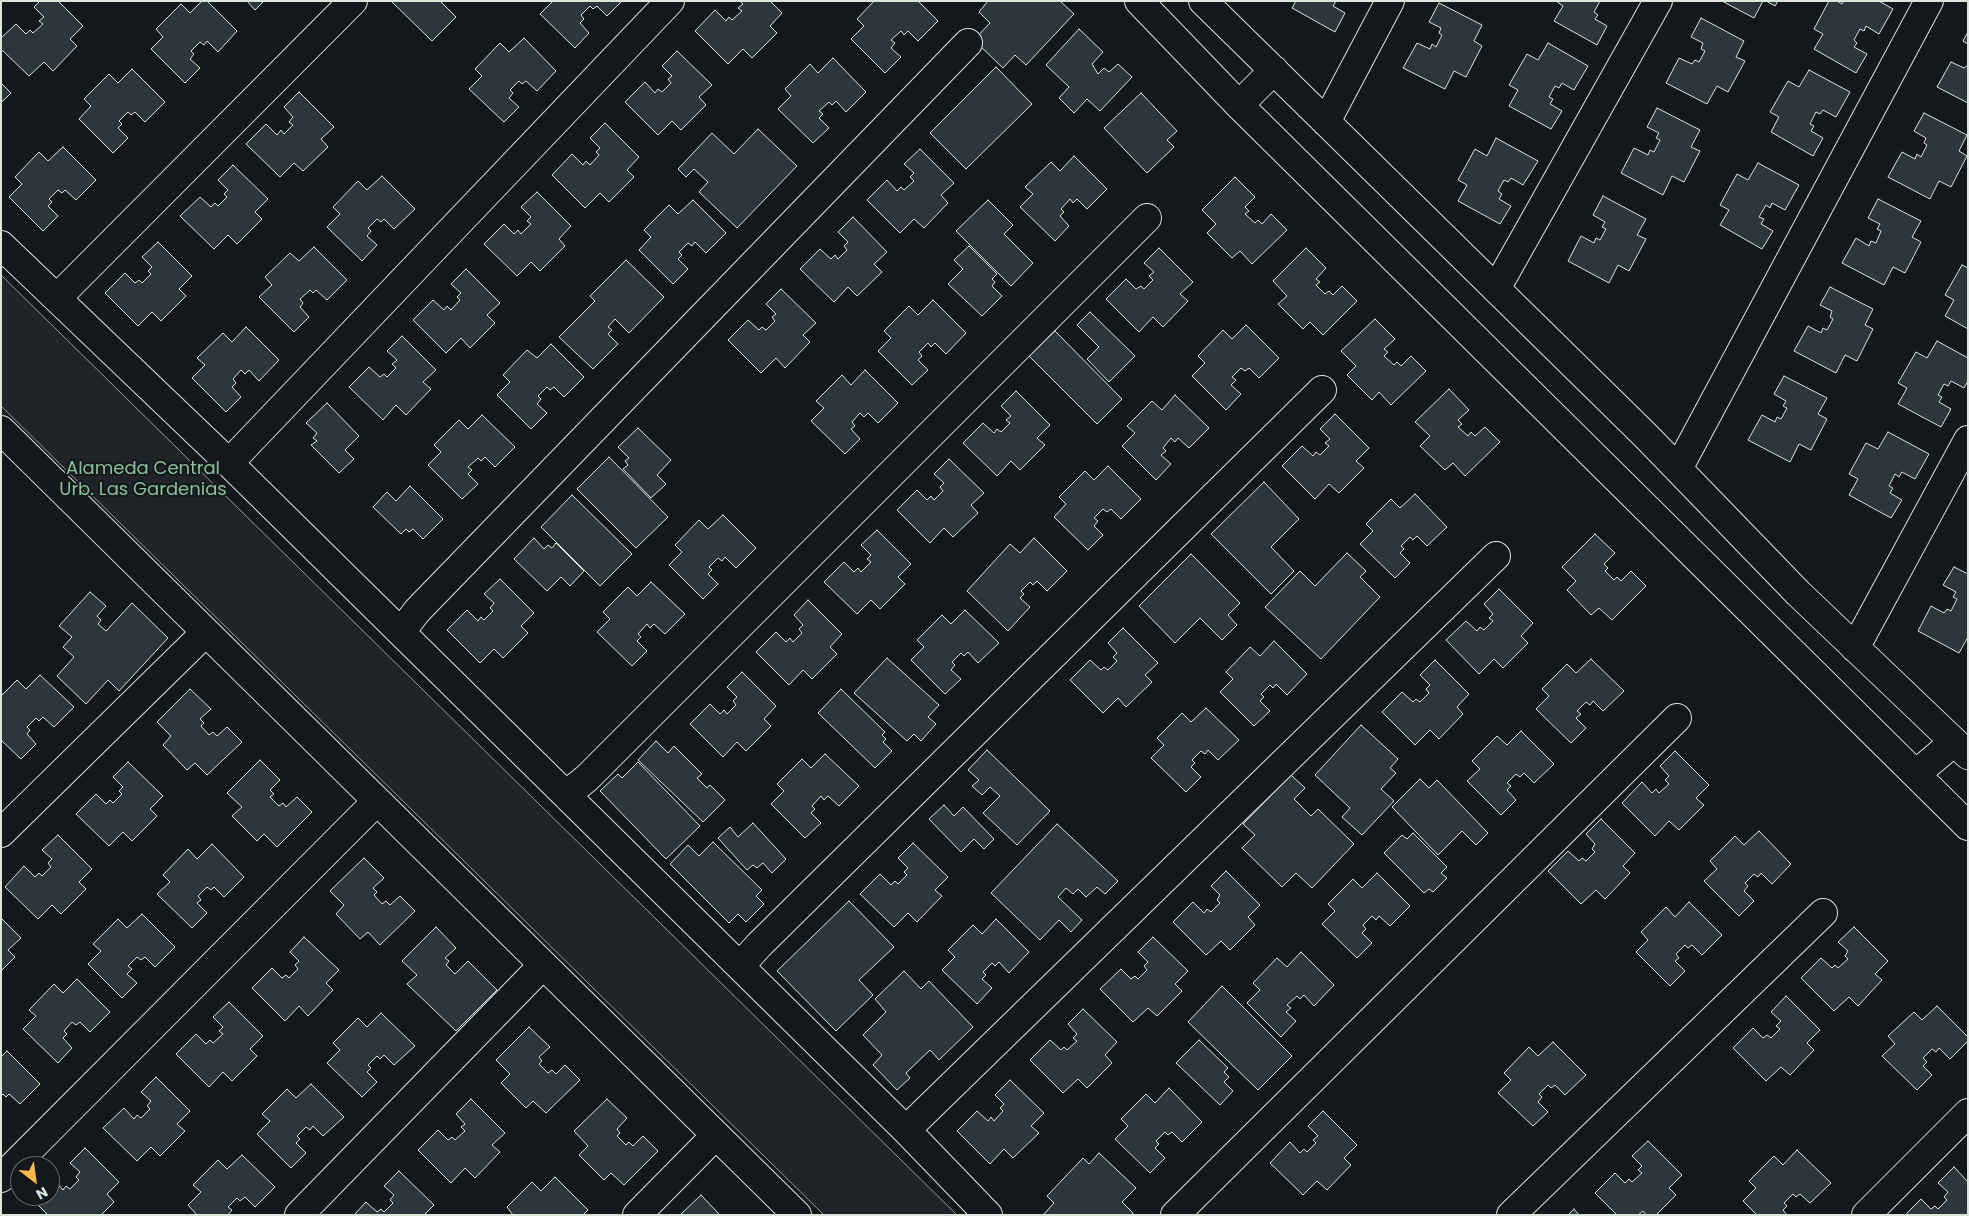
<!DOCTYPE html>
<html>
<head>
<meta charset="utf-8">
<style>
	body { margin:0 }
	#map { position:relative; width:1969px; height:1216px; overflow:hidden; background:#14181c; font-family:Poppins,sans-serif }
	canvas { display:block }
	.frame { position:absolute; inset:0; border:2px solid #d8e6dc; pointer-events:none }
	.north { position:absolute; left:10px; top:1156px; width:50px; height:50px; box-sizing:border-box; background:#14181c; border:1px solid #626a69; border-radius:50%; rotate:150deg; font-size:14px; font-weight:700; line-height:20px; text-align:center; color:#d8e6dc }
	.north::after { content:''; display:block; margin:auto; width:18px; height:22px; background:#ffb74d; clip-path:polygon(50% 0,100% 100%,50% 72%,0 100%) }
</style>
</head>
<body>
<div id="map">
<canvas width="1969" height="1216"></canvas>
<div class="frame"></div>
<div class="north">N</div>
</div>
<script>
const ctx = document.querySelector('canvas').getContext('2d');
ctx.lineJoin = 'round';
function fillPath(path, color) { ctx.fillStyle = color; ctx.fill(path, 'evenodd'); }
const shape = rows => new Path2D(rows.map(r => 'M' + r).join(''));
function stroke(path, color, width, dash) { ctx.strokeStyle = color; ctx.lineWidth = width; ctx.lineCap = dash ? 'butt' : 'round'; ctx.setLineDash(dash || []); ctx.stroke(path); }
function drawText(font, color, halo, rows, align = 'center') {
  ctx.font = font + ' Poppins,sans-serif'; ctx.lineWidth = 4; ctx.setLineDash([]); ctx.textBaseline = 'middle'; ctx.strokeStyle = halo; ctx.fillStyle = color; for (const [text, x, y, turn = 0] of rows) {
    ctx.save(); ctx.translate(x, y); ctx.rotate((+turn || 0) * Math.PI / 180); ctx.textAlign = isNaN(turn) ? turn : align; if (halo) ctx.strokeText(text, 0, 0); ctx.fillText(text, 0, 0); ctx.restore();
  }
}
const green = shape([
	[1,275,957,1215,824,1215,1,406,1,275]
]);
fillPath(green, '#202428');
stroke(green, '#939e99', 1);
const building = shape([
	[40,1,58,1,83,26,70,39,77,46,53,71,44,62,29,76,1,49,1,38,16,24,26,34,30,30,33,33,43,24,39,21,44,17,34,7,40,1],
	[202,1,207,1,237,31,218,52,207,41,204,45,200,42,191,51,194,54,190,59,200,68,185,83,151,49,163,37,156,29,181,4,190,13,202,1],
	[247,1,264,1,255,10,247,1],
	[391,1,440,1,456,17,432,41,391,1],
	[553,1,622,1,607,16,597,6,593,9,590,6,581,15,584,19,580,23,589,33,575,48,540,14,553,1],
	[740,1,770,1,782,13,770,26,777,33,752,58,743,49,728,64,695,31,715,10,726,21,729,17,732,20,742,11,738,8,743,4,740,1],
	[874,1,918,1,938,21,918,41,908,31,904,35,901,31,891,40,895,43,891,48,901,57,885,73,851,39,864,26,857,19,874,1],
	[988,1,1060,1,1074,14,1026,65,1015,55,1003,68,974,40,990,23,979,12,988,1],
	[1296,1,1336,1,1333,6,1345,13,1335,32,1292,8,1296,1],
	[1556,1,1600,1,1594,12,1598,15,1595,19,1607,26,1597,45,1554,21,1563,6,1556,1],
	[1722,1,1763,1,1754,18,1722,1],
	[1766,1,1778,1,1775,6,1766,1],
	[1829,1,1837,1,1842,4,1844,1,1879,1,1893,9,1879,34,1866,26,1864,31,1860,29,1854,40,1857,43,1854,47,1867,54,1856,73,1814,49,1823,34,1814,29,1829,1],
	[1439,3,1482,25,1474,41,1482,46,1466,77,1454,71,1445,89,1403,68,1417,43,1430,49,1432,44,1436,47,1442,35,1439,33,1441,28,1429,22,1439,3],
	[1701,18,1744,41,1736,57,1745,61,1728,92,1717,86,1707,104,1666,83,1679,58,1692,64,1695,60,1699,62,1705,51,1701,49,1703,43,1691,37,1701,18],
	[1079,29,1103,52,1092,64,1098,74,1104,68,1109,72,1118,64,1132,77,1100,111,1087,99,1074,113,1059,98,1069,87,1046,65,1079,29],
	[1968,32,1968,44,1963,41,1968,32],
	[524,38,556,71,537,91,526,81,522,84,519,81,510,90,513,93,509,98,519,107,504,122,469,89,482,76,475,69,500,43,509,52,524,38],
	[1548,43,1588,66,1574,90,1562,83,1559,88,1555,86,1549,97,1553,99,1550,104,1562,111,1551,129,1509,106,1518,90,1509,85,1527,54,1538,60,1548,43],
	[677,51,712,85,699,97,706,105,681,130,672,121,658,135,625,102,645,82,655,93,658,89,662,92,671,83,668,79,672,76,662,66,677,51],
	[833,58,866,92,846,112,836,101,832,105,829,102,819,111,823,114,819,118,829,128,813,143,778,109,791,96,785,89,810,64,818,73,833,58],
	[1951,62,1964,68,1968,65,1968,103,1937,87,1951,62],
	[996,67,1032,104,966,169,930,133,996,67],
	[132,69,165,102,145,122,135,112,131,115,128,112,119,121,122,124,118,128,128,138,113,153,79,119,91,106,84,99,109,74,118,83,132,69],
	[1809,70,1850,92,1836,117,1823,110,1820,114,1816,112,1810,124,1814,126,1811,131,1823,138,1813,156,1771,132,1779,117,1770,112,1788,81,1799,87,1809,70],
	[1,83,11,93,1,103,1,83],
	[299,92,334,127,321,139,328,147,303,171,294,163,280,177,246,144,266,124,277,135,281,130,284,134,293,125,289,122,293,117,284,107,299,92],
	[1141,93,1177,131,1167,140,1174,147,1147,173,1104,128,1141,93],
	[1657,108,1700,130,1691,147,1700,151,1684,182,1672,176,1663,195,1621,173,1634,148,1648,155,1650,150,1654,152,1660,140,1656,138,1659,133,1647,127,1657,108],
	[1924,113,1967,135,1959,151,1967,156,1951,187,1939,181,1930,199,1888,177,1902,152,1915,159,1917,154,1921,157,1927,145,1924,143,1926,138,1914,131,1924,113],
	[605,123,639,157,627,170,634,177,609,202,600,193,585,208,552,175,572,154,583,165,586,161,590,165,599,155,596,152,600,148,590,138,605,123],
	[758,129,797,166,737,228,699,192,708,182,694,169,686,177,678,169,712,133,734,154,758,129],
	[1496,138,1538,161,1523,185,1511,178,1508,182,1504,180,1498,191,1502,194,1499,199,1511,206,1500,224,1458,201,1467,185,1458,180,1475,149,1487,156,1496,138],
	[63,147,96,180,76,200,65,190,62,193,58,190,49,199,52,202,48,206,58,216,43,231,9,197,22,184,15,177,39,152,48,161,63,147],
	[920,149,954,183,941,195,948,203,924,228,914,219,900,233,867,200,887,180,897,191,901,187,904,190,914,181,910,177,914,173,904,164,920,149],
	[1074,156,1107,189,1087,209,1077,199,1073,203,1070,199,1061,209,1064,212,1060,216,1069,226,1055,241,1020,207,1033,194,1025,187,1051,162,1060,171,1074,156],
	[1758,163,1799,185,1785,210,1772,203,1770,208,1766,205,1759,217,1764,219,1761,224,1773,231,1762,249,1720,225,1729,210,1720,205,1737,174,1748,180,1758,163],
	[233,165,268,199,255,212,262,219,237,244,228,235,214,249,180,216,200,197,211,207,215,203,218,206,227,197,224,194,228,190,218,180,233,165],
	[382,176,415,209,394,229,384,219,381,222,377,219,368,228,371,231,367,236,377,245,362,261,327,227,340,214,333,207,358,181,367,190,382,176],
	[1235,177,1255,197,1245,207,1249,211,1245,214,1255,223,1258,220,1262,224,1271,214,1287,230,1252,264,1240,251,1232,258,1207,233,1216,224,1202,210,1235,177],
	[537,192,571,226,559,239,565,246,540,271,531,262,517,276,484,244,504,224,514,234,518,230,521,234,531,224,527,221,531,217,521,207,537,192],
	[1603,196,1646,219,1637,235,1646,239,1629,271,1618,265,1609,283,1568,261,1581,236,1594,243,1596,238,1600,240,1606,229,1602,227,1605,222,1593,215,1603,196],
	[1878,199,1921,221,1912,237,1921,242,1905,273,1893,267,1884,285,1842,263,1856,238,1869,246,1871,241,1876,243,1881,231,1877,229,1880,224,1868,218,1878,199],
	[693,200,726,233,706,253,695,242,692,246,688,243,679,252,682,255,678,259,688,269,673,284,639,250,651,237,644,230,669,205,678,214,693,200],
	[988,200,1013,225,1004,234,1033,263,1011,286,956,231,988,200],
	[853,217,887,252,874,264,882,272,857,296,848,287,834,302,800,269,820,249,831,259,835,255,838,259,847,250,844,246,848,242,838,232,853,217],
	[158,242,192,276,179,289,186,296,161,321,152,312,138,326,105,293,125,273,135,283,139,280,142,283,151,274,148,271,152,267,142,257,158,242],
	[969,246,997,274,992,279,995,282,992,286,1002,296,982,316,948,284,963,269,954,260,969,246],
	[314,247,347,280,327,300,316,290,313,293,310,290,300,299,303,303,300,307,309,317,294,332,259,297,272,285,265,277,290,253,299,261,314,247],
	[1159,248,1193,282,1180,294,1188,301,1163,327,1153,317,1139,332,1106,299,1126,279,1136,289,1141,286,1144,289,1153,280,1149,276,1154,272,1144,263,1159,248],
	[1306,248,1326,268,1316,279,1320,282,1316,285,1325,294,1329,291,1333,295,1342,286,1357,301,1323,335,1310,322,1303,329,1278,304,1287,296,1273,281,1306,248],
	[626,260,664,297,629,333,615,319,608,327,612,330,608,334,618,344,593,369,559,337,595,301,590,296,626,260],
	[1962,265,1968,268,1968,329,1945,316,1954,300,1945,295,1962,265],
	[466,269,500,303,487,315,495,323,470,348,461,338,446,353,413,320,433,300,444,310,447,306,451,310,460,300,457,297,461,293,451,284,466,269],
	[1830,287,1873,309,1865,325,1873,329,1857,361,1845,355,1836,373,1794,351,1808,326,1821,333,1823,328,1827,330,1833,319,1830,317,1832,311,1820,305,1830,287],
	[781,289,816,323,803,335,810,342,785,368,776,358,761,373,728,340,748,320,759,330,762,327,766,330,775,321,772,317,776,314,766,304,781,289],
	[933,300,966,333,946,354,935,343,931,347,928,343,919,352,922,356,918,360,928,370,912,385,878,351,891,338,884,331,909,306,918,315,933,300],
	[1090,312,1135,356,1109,382,1087,359,1099,347,1077,325,1090,312],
	[1375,319,1395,339,1384,349,1388,352,1384,356,1394,365,1397,362,1401,366,1411,356,1426,371,1391,405,1379,392,1372,400,1347,375,1356,366,1341,351,1375,319],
	[1246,325,1279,358,1259,378,1249,368,1245,371,1241,368,1232,377,1236,380,1231,385,1241,394,1226,410,1192,376,1205,363,1198,356,1223,330,1232,339,1246,325],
	[246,327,279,360,259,381,249,370,245,374,241,370,233,379,236,383,232,387,241,397,226,412,192,378,205,365,197,358,223,333,232,342,246,327],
	[1055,331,1122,399,1097,424,1029,356,1055,331],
	[402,336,436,370,423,382,431,389,406,415,396,405,383,420,349,387,369,367,380,377,384,374,387,377,396,368,392,364,397,360,387,351,402,336],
	[1937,341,1968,358,1968,381,1964,388,1951,381,1948,386,1944,384,1938,395,1942,397,1939,402,1951,409,1941,427,1898,404,1907,388,1898,383,1916,352,1927,358,1937,341],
	[551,344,584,377,564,397,554,387,550,390,547,387,538,396,541,399,537,404,547,413,531,429,497,395,510,382,503,375,527,350,537,358,551,344],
	[865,370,898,403,878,423,868,413,864,417,860,413,852,422,855,426,851,429,860,439,845,454,811,421,824,408,816,401,842,375,851,385,865,370],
	[1784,376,1827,398,1818,414,1827,419,1811,450,1799,444,1790,462,1748,440,1762,415,1775,422,1777,417,1781,419,1787,408,1783,406,1786,401,1774,394,1784,376],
	[1449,389,1469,410,1458,420,1462,424,1458,427,1468,436,1471,432,1475,436,1485,427,1500,442,1465,476,1453,463,1445,470,1420,446,1430,436,1415,422,1449,389],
	[1016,391,1050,425,1037,438,1045,445,1020,470,1011,461,997,476,963,443,983,423,994,433,997,429,1001,432,1010,423,1006,420,1011,416,1001,406,1016,391],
	[1175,395,1209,428,1189,448,1178,438,1175,442,1171,438,1163,448,1166,451,1161,455,1171,464,1156,480,1122,446,1135,433,1127,426,1152,401,1162,410,1175,395],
	[327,403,359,436,345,450,354,459,339,473,311,445,317,441,313,438,317,433,306,423,327,403],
	[1335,414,1369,448,1356,461,1364,468,1339,493,1329,484,1315,499,1282,466,1302,446,1313,456,1316,452,1320,455,1329,446,1325,443,1330,439,1320,429,1335,414],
	[482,415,515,447,495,467,485,457,481,461,478,458,468,467,472,470,468,474,478,484,462,499,428,465,441,452,434,445,459,420,468,429,482,415],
	[638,428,671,460,657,475,666,484,651,498,623,469,628,465,625,461,629,458,618,447,638,428],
	[1888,432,1929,454,1915,479,1902,472,1899,477,1895,474,1889,486,1893,488,1890,493,1902,500,1891,518,1849,495,1858,479,1849,474,1866,443,1878,449,1888,432],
	[609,457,668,517,636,548,577,489,609,457],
	[949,459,984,493,971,505,978,513,953,537,944,528,930,543,897,510,917,490,927,500,931,496,934,500,943,491,940,487,944,483,934,474,949,459],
	[1108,466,1141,499,1121,519,1111,509,1107,512,1103,509,1094,518,1098,521,1094,526,1103,535,1088,550,1054,517,1066,504,1059,497,1085,471,1094,480,1108,466],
	[1264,482,1299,519,1271,547,1294,571,1271,594,1211,534,1264,482],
	[410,486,443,519,423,539,413,529,409,532,406,529,401,534,373,507,387,492,396,501,410,486],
	[1415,494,1447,527,1427,546,1417,536,1413,540,1410,537,1401,546,1404,549,1400,553,1410,563,1395,578,1360,544,1373,531,1366,524,1391,499,1400,508,1415,494],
	[572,495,632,554,600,586,541,527,572,495],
	[723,515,756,548,736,568,725,557,722,561,718,558,709,567,712,570,708,574,718,584,703,599,669,565,682,552,675,545,699,520,708,529,723,515],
	[877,530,911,564,898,577,905,584,880,609,871,600,857,614,824,582,844,562,854,572,858,568,861,572,871,562,867,559,871,555,861,545,877,530],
	[1595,534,1615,553,1604,564,1608,568,1605,571,1614,580,1617,577,1621,581,1631,571,1646,586,1612,620,1599,608,1591,615,1567,590,1576,581,1562,567,1595,534],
	[534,538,544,549,548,545,552,548,556,543,584,571,570,586,561,577,547,591,514,559,534,538],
	[1034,538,1067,571,1047,591,1037,581,1033,585,1030,582,1021,591,1024,594,1020,598,1030,607,1008,631,967,591,1010,544,1020,553,1034,538],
	[1347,553,1366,571,1360,577,1380,597,1321,659,1265,607,1300,571,1315,586,1347,553],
	[1191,554,1240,603,1228,615,1237,625,1222,640,1200,618,1175,643,1139,606,1191,554],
	[1954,567,1968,574,1968,637,1959,653,1918,631,1931,606,1944,613,1947,609,1951,611,1957,599,1953,597,1956,592,1943,585,1954,567],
	[500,579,534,613,521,626,528,633,503,658,494,649,480,663,447,630,467,610,478,621,481,617,484,620,493,611,490,608,494,603,484,594,500,579],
	[651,582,685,614,665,634,654,624,650,628,647,624,638,634,641,637,637,641,647,651,632,666,597,632,610,619,603,612,628,587,637,596,651,582],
	[1499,589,1533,623,1521,636,1528,643,1503,668,1494,659,1479,674,1446,640,1466,621,1477,631,1480,627,1484,630,1493,621,1489,618,1493,614,1484,604,1499,589],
	[90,592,106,606,97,616,101,620,98,624,106,631,132,603,168,638,119,691,108,680,86,704,57,676,74,657,63,647,72,637,59,626,90,592],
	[808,600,842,634,830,647,837,654,812,679,803,670,789,685,756,652,776,632,786,642,790,638,793,642,802,633,799,629,803,625,794,615,808,600],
	[965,610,999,643,978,663,968,652,964,656,961,653,952,662,955,665,951,670,961,679,945,694,911,660,924,647,917,640,942,615,951,624,965,610],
	[1123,628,1158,663,1145,675,1152,682,1126,707,1118,698,1103,713,1070,680,1090,660,1101,670,1104,667,1108,670,1117,661,1113,657,1117,653,1108,643,1123,628],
	[1274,641,1307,674,1287,695,1276,684,1273,688,1270,685,1261,694,1264,697,1260,701,1270,711,1254,726,1220,692,1233,679,1226,672,1250,647,1260,656,1274,641],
	[887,658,939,705,928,717,936,724,921,741,914,734,907,741,854,693,887,658],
	[1591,659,1624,691,1603,711,1593,701,1590,705,1586,702,1577,711,1581,714,1576,718,1586,728,1571,743,1536,709,1549,696,1542,689,1567,664,1576,673,1591,659],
	[1435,660,1469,694,1457,707,1463,714,1439,739,1430,730,1415,745,1382,712,1402,692,1413,702,1416,699,1420,702,1429,693,1426,689,1430,685,1420,675,1435,660],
	[742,672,776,706,764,719,771,726,746,751,737,742,723,757,690,724,710,704,720,714,724,710,727,714,736,705,733,701,737,697,727,687,742,672],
	[40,675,74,707,54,727,43,717,39,721,36,718,27,727,30,730,27,734,36,744,21,759,1,740,1,696,17,680,26,689,40,675],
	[190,689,211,709,200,719,204,723,201,726,209,735,213,732,217,736,227,727,242,742,207,775,195,763,187,770,163,745,171,736,157,722,190,689],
	[841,689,885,732,882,735,886,739,883,742,892,751,875,768,818,713,841,689],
	[1206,708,1239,740,1218,760,1208,750,1205,754,1201,751,1192,760,1195,763,1191,767,1201,777,1186,792,1151,758,1164,745,1157,738,1182,713,1191,722,1206,708],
	[1361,725,1398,759,1390,768,1396,773,1381,789,1394,801,1362,835,1342,817,1350,808,1315,775,1361,725],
	[1521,731,1554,764,1534,783,1524,773,1520,777,1516,774,1507,783,1511,786,1507,790,1516,800,1501,815,1467,781,1480,769,1472,761,1497,736,1507,745,1521,731],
	[656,741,668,753,674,746,702,774,697,778,707,788,710,785,725,800,703,822,638,760,656,741],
	[987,750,1050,811,1017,845,983,813,1000,796,990,787,982,795,972,786,979,780,968,770,987,750],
	[1675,751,1709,785,1696,798,1704,805,1679,830,1669,821,1655,836,1622,803,1642,782,1652,793,1656,789,1659,793,1669,784,1665,780,1669,776,1660,766,1675,751],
	[825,754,859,786,839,806,828,796,824,800,821,796,812,806,815,809,811,813,821,823,805,838,771,804,784,791,777,784,802,759,811,768,825,754],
	[260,760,280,780,270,790,274,794,270,797,279,806,283,803,286,807,297,797,312,812,277,847,264,834,257,841,232,816,242,807,227,793,260,760],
	[128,762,163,796,150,809,157,816,132,841,123,832,109,846,76,814,96,794,106,804,110,800,113,803,122,794,119,791,123,787,113,777,128,762],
	[638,762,700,826,666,859,600,791,618,774,622,778,638,762],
	[1291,775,1305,788,1294,799,1311,816,1318,809,1354,844,1312,888,1296,873,1282,887,1242,848,1255,835,1243,824,1291,775],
	[1420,779,1429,788,1437,780,1488,833,1476,845,1462,831,1438,855,1392,807,1420,779],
	[944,805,954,816,963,807,994,839,984,849,974,839,961,852,929,819,944,805],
	[1601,819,1635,853,1623,866,1630,873,1605,899,1596,890,1581,904,1548,871,1568,851,1579,861,1582,858,1586,861,1595,852,1592,849,1595,844,1586,834,1601,819],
	[753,823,786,859,772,873,763,863,757,868,753,865,747,870,718,838,730,827,738,837,753,823],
	[1057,824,1118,881,1105,894,1097,887,1086,897,1078,889,1073,894,1066,888,1058,897,1082,920,1071,932,1059,920,1040,940,991,893,1057,824],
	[1759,831,1791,864,1772,884,1761,873,1758,877,1754,874,1745,883,1748,886,1744,891,1754,901,1739,916,1704,881,1717,869,1710,861,1735,836,1744,845,1759,831],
	[1413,833,1447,867,1441,873,1447,878,1433,892,1429,889,1424,893,1384,853,1402,835,1407,839,1413,833],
	[58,835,92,869,79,882,86,889,61,914,52,905,38,919,5,887,24,866,35,877,39,873,42,876,51,867,48,863,52,859,42,850,58,835],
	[713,842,762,890,756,896,764,904,746,922,738,914,729,923,670,864,688,845,699,856,713,842],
	[913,843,948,877,935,890,942,896,917,922,908,913,894,927,860,894,880,874,891,885,895,881,898,884,907,875,904,872,908,868,898,858,913,843],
	[212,844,244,877,224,897,214,887,211,890,207,887,198,896,201,900,197,903,207,913,192,928,157,894,170,882,163,875,188,849,197,859,212,844],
	[364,858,384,878,373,888,377,892,374,895,382,904,386,901,390,905,400,896,415,911,380,945,368,932,360,939,336,914,344,905,330,891,364,858],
	[1226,871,1260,905,1248,917,1255,925,1230,950,1221,941,1206,955,1173,922,1193,902,1204,913,1207,909,1211,912,1220,903,1217,900,1220,895,1211,886,1226,871],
	[1377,873,1410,906,1390,926,1379,916,1376,920,1372,916,1363,925,1366,929,1362,933,1372,943,1357,958,1322,924,1335,911,1328,904,1353,879,1362,888,1377,873],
	[849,901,894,947,859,980,873,995,836,1031,777,971,849,901],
	[1689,902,1722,935,1702,955,1692,945,1688,948,1685,945,1676,954,1679,958,1675,961,1685,971,1670,986,1636,952,1648,940,1641,932,1666,907,1675,917,1689,902],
	[142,914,175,947,155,967,145,957,141,960,137,957,128,966,132,969,127,974,137,983,122,998,88,964,101,951,93,944,118,919,127,928,142,914],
	[1,918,21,938,8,950,15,957,1,971,1,918],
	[996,919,1029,952,1009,973,999,962,995,966,992,963,983,972,986,975,982,979,992,988,977,1004,942,970,955,957,948,950,973,925,982,934,996,919],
	[436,927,456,948,445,958,449,961,446,965,455,974,468,961,497,990,456,1031,407,984,417,975,402,961,436,927],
	[1854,927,1888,961,1875,974,1882,980,1858,1006,1849,997,1834,1011,1801,978,1821,958,1832,968,1835,965,1838,968,1848,959,1845,956,1848,951,1838,942,1854,927],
	[304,937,339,970,326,983,333,990,308,1016,299,1006,285,1021,252,988,272,968,282,978,286,975,289,978,298,969,295,965,299,961,290,952,304,937],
	[1153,937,1188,971,1175,984,1182,991,1157,1016,1148,1008,1133,1022,1100,989,1121,969,1131,979,1135,976,1138,979,1147,970,1144,966,1148,962,1138,952,1153,937],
	[1301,952,1334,985,1314,1006,1304,995,1300,999,1297,996,1287,1005,1291,1008,1286,1012,1296,1021,1281,1037,1247,1003,1260,990,1253,983,1277,958,1287,967,1301,952],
	[904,971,921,989,929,981,973,1027,939,1060,930,1050,906,1073,910,1078,897,1090,873,1065,882,1055,863,1035,886,1012,875,999,904,971],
	[77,979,110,1012,90,1032,80,1022,76,1025,72,1022,64,1031,67,1034,63,1038,72,1048,58,1063,23,1029,36,1016,29,1010,54,984,63,993,77,979],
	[1222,986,1292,1056,1258,1090,1188,1022,1222,986],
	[1786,996,1820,1030,1807,1043,1814,1050,1790,1075,1781,1067,1766,1081,1733,1048,1753,1028,1763,1038,1767,1035,1771,1038,1780,1029,1776,1026,1781,1021,1771,1012,1786,996],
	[229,1002,263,1036,250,1049,257,1056,232,1081,223,1072,209,1087,176,1054,196,1034,206,1044,210,1040,213,1043,223,1034,219,1031,223,1027,213,1017,229,1002],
	[1937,1006,1968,1037,1968,1041,1950,1059,1939,1048,1936,1052,1932,1049,1923,1058,1927,1062,1923,1066,1932,1075,1917,1090,1882,1056,1895,1044,1888,1036,1914,1012,1922,1020,1937,1006],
	[1083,1009,1117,1042,1105,1055,1112,1063,1087,1088,1078,1079,1063,1093,1030,1060,1050,1040,1061,1050,1064,1047,1067,1050,1077,1041,1073,1038,1077,1034,1068,1024,1083,1009],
	[381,1013,415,1046,394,1065,384,1055,380,1059,377,1056,368,1065,371,1068,367,1072,377,1082,362,1097,327,1063,340,1050,333,1043,358,1018,367,1027,381,1013],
	[529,1027,550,1047,539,1057,542,1061,539,1064,548,1073,552,1070,556,1074,565,1065,580,1080,546,1113,533,1101,526,1108,501,1083,510,1074,496,1060,529,1027],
	[1199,1040,1228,1068,1224,1072,1229,1077,1224,1082,1233,1091,1220,1105,1176,1063,1199,1040],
	[1553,1042,1586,1075,1565,1095,1555,1085,1551,1088,1548,1085,1539,1094,1542,1097,1538,1102,1548,1112,1533,1126,1498,1093,1511,1080,1504,1073,1529,1047,1538,1056,1553,1042],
	[7,1051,40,1084,20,1104,9,1094,6,1097,3,1094,1,1096,1,1057,7,1051],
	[156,1077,190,1111,177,1124,185,1131,160,1156,151,1147,137,1161,103,1128,124,1108,134,1119,137,1115,141,1118,150,1109,147,1106,151,1101,141,1092,156,1077],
	[1010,1080,1044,1113,1031,1126,1039,1133,1013,1158,1004,1149,990,1164,957,1131,977,1111,988,1121,991,1117,994,1121,1003,1111,1000,1108,1004,1104,995,1095,1010,1080],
	[311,1084,344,1117,323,1136,313,1126,310,1130,306,1127,297,1136,300,1139,296,1143,306,1153,291,1168,257,1134,270,1121,262,1114,287,1089,296,1098,311,1084],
	[1169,1088,1202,1122,1182,1142,1172,1132,1168,1135,1165,1132,1156,1141,1159,1144,1155,1148,1165,1158,1150,1173,1115,1139,1128,1126,1121,1119,1146,1094,1155,1103,1169,1088],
	[471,1099,505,1133,492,1145,500,1152,475,1178,465,1168,451,1183,418,1150,438,1130,448,1140,452,1137,455,1140,465,1131,461,1127,465,1124,456,1114,471,1099],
	[607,1099,627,1118,617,1129,620,1133,617,1136,626,1145,629,1142,633,1146,643,1136,658,1151,624,1185,611,1173,604,1180,579,1155,588,1146,574,1131,607,1099],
	[1323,1111,1357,1145,1344,1158,1351,1165,1327,1190,1317,1181,1303,1195,1270,1163,1290,1142,1300,1153,1304,1149,1307,1152,1316,1143,1313,1140,1318,1136,1308,1126,1323,1111],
	[1648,1141,1682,1175,1669,1188,1676,1195,1656,1215,1646,1215,1643,1211,1638,1215,1617,1215,1595,1193,1615,1173,1625,1183,1629,1179,1632,1182,1642,1173,1638,1170,1642,1166,1632,1156,1648,1141],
	[85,1148,119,1182,107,1194,114,1202,101,1215,48,1215,32,1199,36,1196,50,1196,50,1182,53,1179,63,1190,66,1186,70,1189,79,1180,76,1177,80,1172,70,1163,85,1148],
	[1797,1150,1831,1183,1810,1203,1800,1194,1796,1197,1793,1194,1784,1203,1787,1206,1783,1210,1787,1215,1757,1215,1743,1201,1756,1188,1749,1181,1774,1156,1783,1165,1797,1150],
	[1099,1153,1136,1188,1122,1202,1133,1213,1132,1215,1043,1215,1054,1203,1047,1196,1083,1158,1089,1164,1099,1153],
	[242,1155,275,1187,255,1207,245,1197,240,1201,237,1198,228,1207,232,1210,228,1215,197,1215,188,1205,201,1192,193,1185,218,1160,227,1169,242,1155],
	[1954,1167,1968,1182,1968,1215,1905,1215,1921,1199,1931,1209,1935,1206,1938,1209,1947,1200,1944,1197,1948,1192,1938,1183,1954,1167],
	[399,1171,434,1205,424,1215,354,1215,366,1202,377,1212,381,1209,384,1212,393,1203,390,1200,394,1195,384,1186,399,1171],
	[555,1177,588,1210,583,1215,513,1215,507,1207,532,1182,541,1191,555,1177],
	[701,1195,720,1215,680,1215,701,1195],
	[1574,1209,1579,1215,1568,1215,1574,1209]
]);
fillPath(building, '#2c363c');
stroke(building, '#d8e6dc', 1);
const street = shape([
	[1139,1,1239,105,1968,826],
	[1203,1,1647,437,1798,593,1968,755],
	[1239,105,1274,70],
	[1326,122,1390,1],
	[1,245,229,463,906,1130,988,1215],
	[1496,289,1658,1],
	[57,298,353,1],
	[1,430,797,1215],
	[229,463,670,1],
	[1678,469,1929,1],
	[401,632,417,611,968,43],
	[1855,648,1968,440],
	[1916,774,1954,742],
	[566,795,587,778,1147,218],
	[1,833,206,632],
	[740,966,759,945,1322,390],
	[906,1130,1496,556],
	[1,1178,377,801],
	[299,1215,543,965],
	[637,1215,716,1135],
	[1175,1215,1677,718],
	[1511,1215,1823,913],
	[1866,1215,1968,1113]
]);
stroke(street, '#d8e6dc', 30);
stroke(street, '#14181c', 28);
drawText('18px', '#8ac095', '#14181c', [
	["Alameda Central",143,469],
	["Urb. Las Gardenias",143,490]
]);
</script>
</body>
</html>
